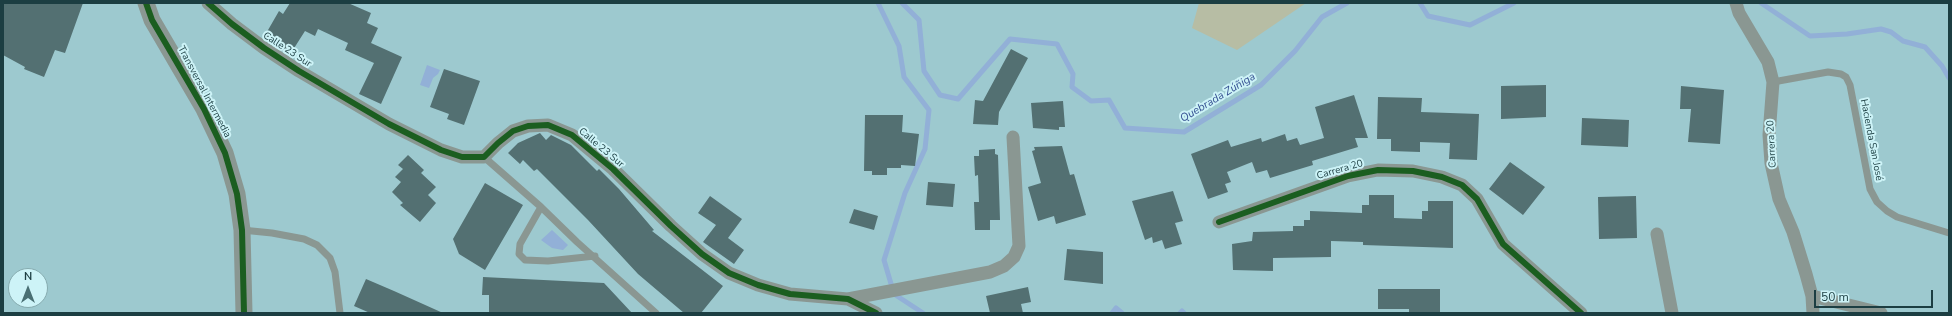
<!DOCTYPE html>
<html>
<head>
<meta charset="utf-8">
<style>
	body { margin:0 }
	#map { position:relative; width:1952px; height:316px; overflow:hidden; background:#9dc9cf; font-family:"Nunito Sans",sans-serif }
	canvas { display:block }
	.frame { position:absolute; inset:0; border:4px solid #1c3e42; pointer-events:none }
	.north { position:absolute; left:8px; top:268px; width:40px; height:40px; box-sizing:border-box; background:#cdf3f7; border:1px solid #86abaf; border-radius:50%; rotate:0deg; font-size:11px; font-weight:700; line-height:16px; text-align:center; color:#1c3e42 }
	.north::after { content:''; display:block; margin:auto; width:14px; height:18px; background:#496f73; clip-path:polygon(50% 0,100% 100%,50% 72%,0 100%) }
	.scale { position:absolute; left:1814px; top:290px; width:119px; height:18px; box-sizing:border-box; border:2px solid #1c3e42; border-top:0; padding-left:5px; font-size:12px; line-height:14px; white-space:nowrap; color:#1c3e42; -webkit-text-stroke:3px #cdf3f7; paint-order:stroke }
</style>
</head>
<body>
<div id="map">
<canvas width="1952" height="316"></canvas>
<div class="frame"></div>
<div class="north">N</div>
<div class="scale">50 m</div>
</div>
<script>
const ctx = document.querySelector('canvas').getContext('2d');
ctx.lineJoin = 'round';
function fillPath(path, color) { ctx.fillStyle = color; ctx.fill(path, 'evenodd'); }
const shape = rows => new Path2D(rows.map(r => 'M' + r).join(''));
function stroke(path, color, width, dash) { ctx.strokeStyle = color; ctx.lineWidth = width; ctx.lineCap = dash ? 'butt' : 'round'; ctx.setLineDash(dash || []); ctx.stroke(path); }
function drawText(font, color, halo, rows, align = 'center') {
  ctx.font = font + ' "Nunito Sans",sans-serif'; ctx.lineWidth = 4; ctx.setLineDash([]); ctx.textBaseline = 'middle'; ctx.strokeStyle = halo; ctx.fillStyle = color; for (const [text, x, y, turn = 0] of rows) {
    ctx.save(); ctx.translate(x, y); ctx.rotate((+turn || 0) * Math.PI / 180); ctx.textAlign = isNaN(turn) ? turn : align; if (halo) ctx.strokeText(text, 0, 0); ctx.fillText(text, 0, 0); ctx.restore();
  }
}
fillPath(shape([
	[1199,3,1306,3,1237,50,1192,28]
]), '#b7bda4');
fillPath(shape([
	[427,65,440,70,438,74,433,78,429,88,420,85],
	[552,230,568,245,563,250,552,248,541,240]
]), '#92b0d7');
stroke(shape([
	[878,3,899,46,904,77,929,110,925,149,905,193,884,260,894,294,923,313],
	[902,3,919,20,924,71,940,95,958,99,1010,39,1057,44,1073,74,1072,87,1091,101,1109,100,1125,128,1184,132,1261,85,1295,51,1322,17,1347,3],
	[1420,3,1428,16,1470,25,1514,3],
	[1761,3,1810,36,1847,34,1881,29,1891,32,1903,41,1925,47,1942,66,1949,78],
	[1112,313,1116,308,1122,313],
	[1180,313,1182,311,1184,313]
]), '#92b0d7', 5);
fillPath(shape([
	[3,3,83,3,65,53,55,50,44,77,24,69,25,67,3,55],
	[290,3,348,3,371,13,367,23,378,28,371,43,402,57,381,104,359,94,374,63,345,50,348,43,318,29,315,36,305,31,291,53,264,37,279,11,283,14],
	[1011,49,1028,58,999,112,998,125,973,124,975,100,983,101],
	[444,69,480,81,464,125,447,119,449,114,430,107],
	[1546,85,1546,117,1501,119,1501,86],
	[1681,86,1724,90,1720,144,1688,142,1691,109,1680,109],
	[1354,95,1368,138,1355,138,1358,147,1312,161,1313,165,1270,178,1267,170,1256,173,1252,162,1227,172,1231,182,1225,184,1228,192,1208,199,1191,154,1228,140,1231,147,1261,138,1262,142,1285,134,1287,141,1297,138,1300,145,1324,138,1315,107],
	[1378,97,1422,98,1421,112,1479,114,1477,160,1449,159,1450,143,1420,142,1420,152,1391,151,1391,139,1377,139],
	[1063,101,1065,127,1059,127,1059,130,1033,128,1031,103],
	[865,115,903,115,902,132,919,134,915,166,901,165,901,168,887,168,887,175,872,175,872,171,864,171],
	[1582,118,1629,120,1628,147,1581,145],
	[540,133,546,140,551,135,571,145,597,171,599,169,619,189,654,230,652,231,723,286,701,313,684,313,671,302,638,274,588,220,537,169,534,171,523,160,520,164,508,153,518,143],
	[1062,146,1070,175,1074,174,1086,215,1056,224,1054,216,1038,221,1028,187,1041,183,1032,151,1035,150,1034,147],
	[995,149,995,154,998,155,1000,220,990,220,990,230,975,230,974,202,979,202,978,175,975,176,974,156,979,156,979,150],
	[408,155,424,170,421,173,436,187,428,195,436,203,420,222,400,205,403,203,392,192,401,182,395,177,403,169,398,165],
	[1510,162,1545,187,1523,215,1489,189],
	[928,182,955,184,953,207,926,205],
	[485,183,523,205,485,270,459,254,453,239],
	[1173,191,1183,221,1175,223,1182,244,1165,249,1162,240,1153,243,1152,237,1145,240,1132,201],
	[1369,195,1394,195,1394,218,1422,219,1422,211,1428,211,1428,201,1453,201,1453,248,1363,245,1363,242,1331,241,1331,257,1273,258,1273,271,1233,270,1232,244,1252,241,1253,232,1293,231,1293,226,1304,226,1304,220,1310,220,1310,211,1362,213,1362,205,1369,205],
	[710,196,742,219,728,238,744,250,734,264,703,242,716,225,698,213],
	[1636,196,1637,238,1599,239,1598,197],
	[854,209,878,216,874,230,849,223],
	[1067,249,1103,252,1103,284,1064,280],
	[483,277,604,283,632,313,489,313,489,295,482,295],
	[366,279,394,291,443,313,370,313,354,306],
	[1028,287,1031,302,1021,304,1023,313,990,313,986,296],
	[1378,289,1440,289,1440,313,1409,313,1409,309,1378,309]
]), '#537072');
stroke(shape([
	[1773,82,1828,72,1841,74,1846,77,1850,85,1870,189,1877,202,1887,211,1897,217,1949,233],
	[484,157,541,207,577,242,656,313],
	[541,207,520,244,519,254,525,260,548,261,595,256],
	[242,230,272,233,304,239,317,245,330,258,335,272,340,313]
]), '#8a9792', 7);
stroke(shape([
	[208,3,232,24,264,48,299,71,389,124,441,150,462,157,484,157,498,143,513,131,528,126,548,125,572,135,613,169,671,226,702,254,729,273,758,285,790,294,848,299,876,313],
	[1736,3,1739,13,1768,62,1773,82,1769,135,1771,163,1779,199,1793,232,1806,274,1812,296,1813,313],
	[1219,222,1348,176,1378,170,1413,171,1442,177,1462,185,1477,199,1503,244,1581,313],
	[1657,234,1672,313],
	[1812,296,1881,313],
	[848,299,990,272,1004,266,1014,257,1019,246,1013,137]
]), '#8a9792', 13);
stroke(shape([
	[146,3,152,20,204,109,225,153,237,194,242,230,244,313]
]), '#8a9792', 17);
stroke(shape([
	[146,3,152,20,204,109,225,153,237,194,242,230,244,313],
	[208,3,232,24,264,48,299,71,389,124,441,150,462,157,484,157,498,143,513,131,528,126,548,125,572,135,613,169,671,226,702,254,729,273,758,285,790,294,848,299,876,313],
	[1219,222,1348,176,1378,170,1413,171,1442,177,1462,185,1477,199,1503,244,1581,313]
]), '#1b5e20', 6);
drawText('10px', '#1c3e42', '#cdf3f7', [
	["Calle 23 Sur",287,50,33],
	["Transversal Intermedia",204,92,62],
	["Hacienda San José",1871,140,79],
	["Carrera 20",1772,144,-93],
	["Calle 23 Sur",601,148,40],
	["Carrera 20",1340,170,-16]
]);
drawText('italic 11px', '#344f91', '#cdf3f7', [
	["Quebrada Zúñiga",1218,98,-31]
]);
</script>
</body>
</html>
